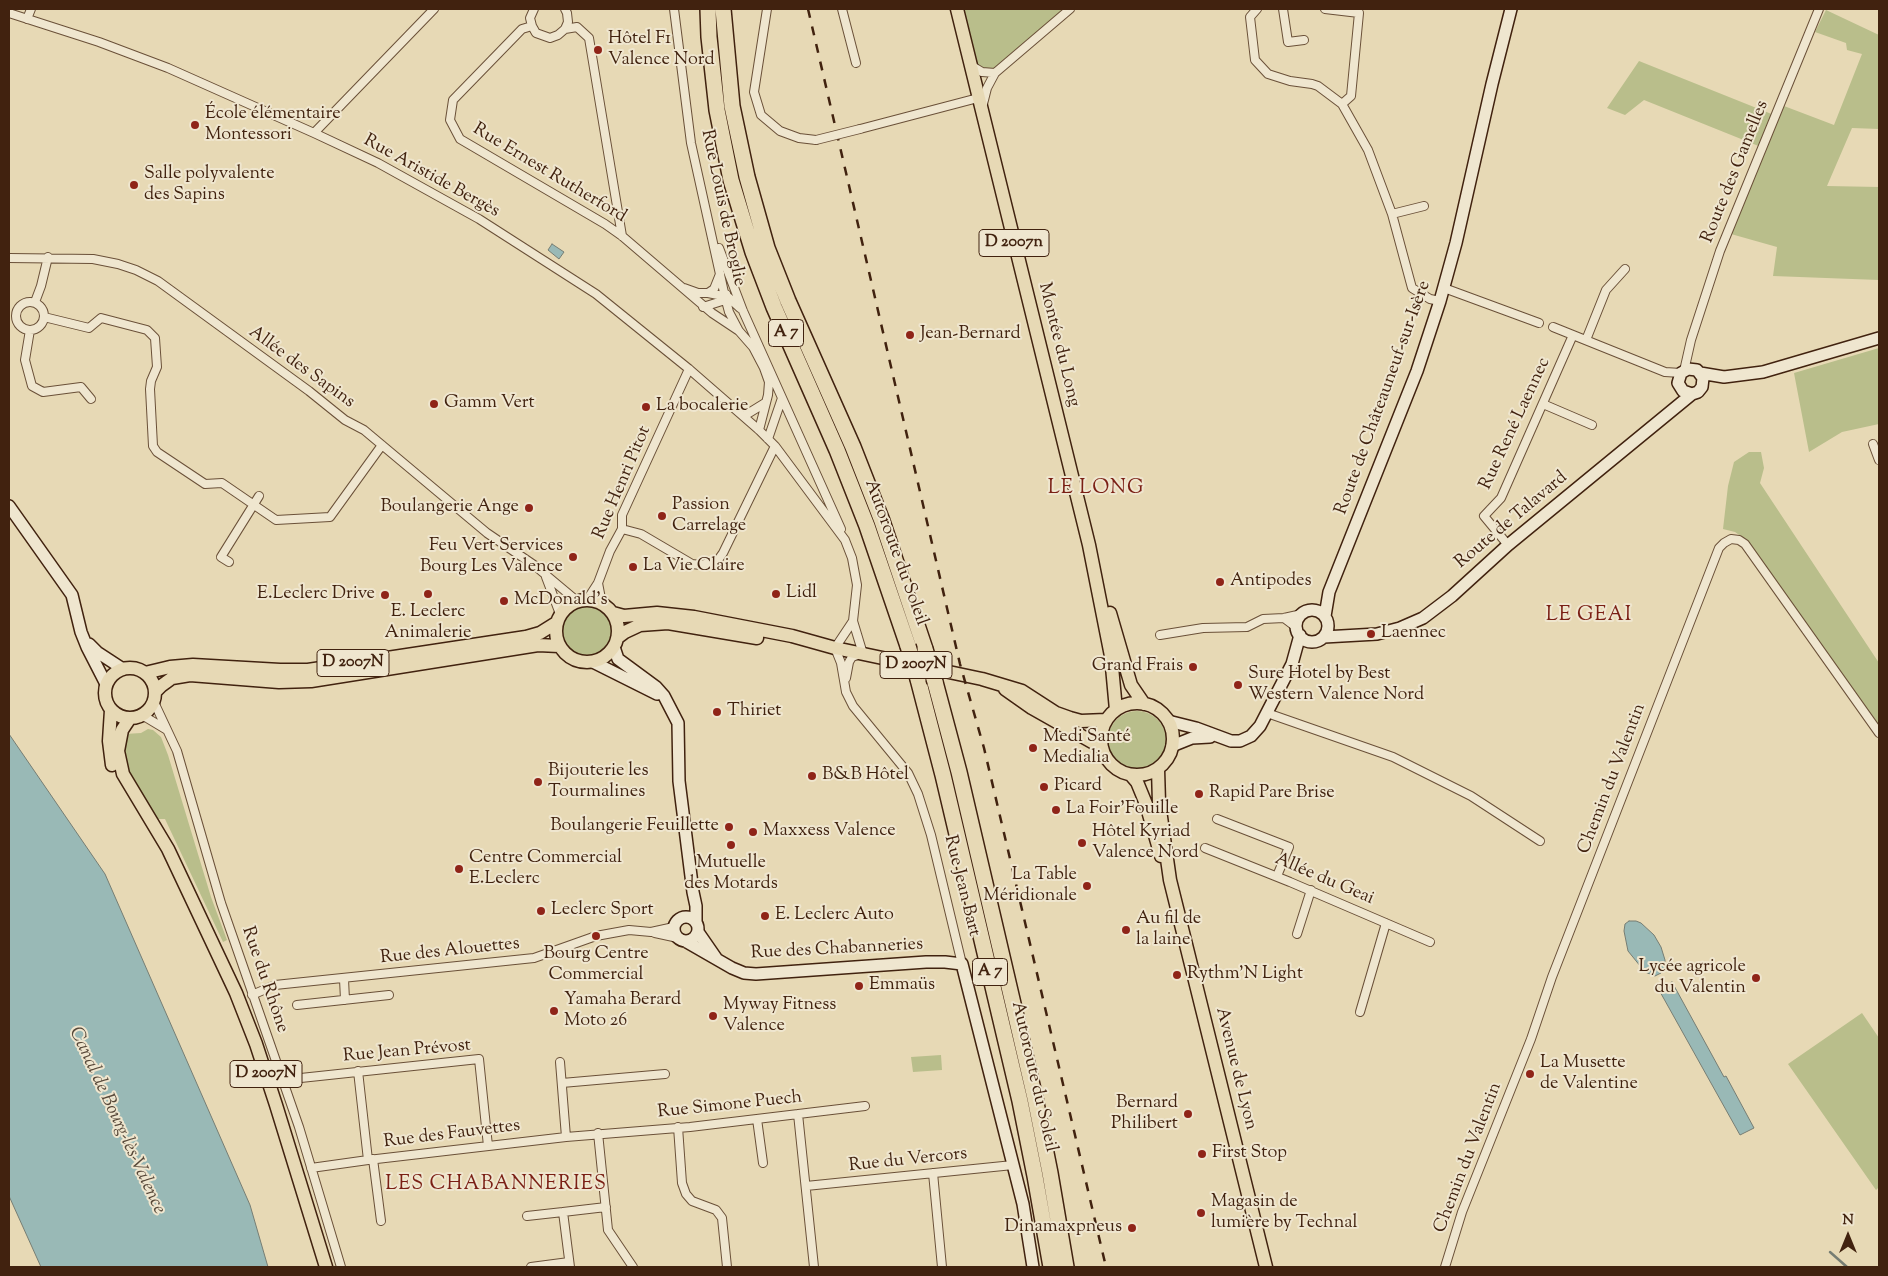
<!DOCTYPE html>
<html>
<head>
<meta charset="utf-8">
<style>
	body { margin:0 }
	#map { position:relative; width:1888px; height:1276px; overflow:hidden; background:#e7d9b5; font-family:"Sorts Mill Goudy",serif }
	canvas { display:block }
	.frame { position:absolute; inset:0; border:10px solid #41220f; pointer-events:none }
	.north { position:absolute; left:1823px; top:1211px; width:50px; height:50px; -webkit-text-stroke:4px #efe6cf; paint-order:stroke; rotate:0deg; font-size:14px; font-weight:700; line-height:20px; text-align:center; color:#41220f }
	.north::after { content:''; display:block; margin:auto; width:18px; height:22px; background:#41220f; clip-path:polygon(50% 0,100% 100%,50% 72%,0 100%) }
</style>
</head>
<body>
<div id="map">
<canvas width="1888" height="1276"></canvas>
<div class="frame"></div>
<div class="north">N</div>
</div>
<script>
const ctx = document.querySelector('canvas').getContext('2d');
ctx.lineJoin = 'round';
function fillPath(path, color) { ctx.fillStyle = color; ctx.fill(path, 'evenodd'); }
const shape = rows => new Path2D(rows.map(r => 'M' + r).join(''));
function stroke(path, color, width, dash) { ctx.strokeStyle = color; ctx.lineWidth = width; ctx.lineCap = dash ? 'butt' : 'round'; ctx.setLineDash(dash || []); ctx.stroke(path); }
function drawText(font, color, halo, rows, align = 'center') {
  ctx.font = font + ' "Sorts Mill Goudy",serif'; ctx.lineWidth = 4; ctx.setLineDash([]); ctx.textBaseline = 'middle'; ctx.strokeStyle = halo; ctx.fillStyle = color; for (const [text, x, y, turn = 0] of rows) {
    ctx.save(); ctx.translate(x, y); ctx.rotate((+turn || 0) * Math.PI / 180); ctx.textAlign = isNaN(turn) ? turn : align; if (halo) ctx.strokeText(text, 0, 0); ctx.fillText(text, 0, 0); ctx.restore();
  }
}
fillPath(shape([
	[964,9,1064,9,994,69,990,70,977,67,975,63],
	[1826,10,1879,35,1879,129,1852,128,1827,186,1879,187,1879,280,1773,276,1777,247,1731,234,1766,149,1644,100,1625,115,1607,108,1639,61,1779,117,1784,106,1834,125,1862,54,1847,50,1846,43,1815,32],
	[1879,348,1879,424,1842,432,1809,452,1794,373],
	[1749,452,1761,452,1764,468,1760,483,1879,663,1879,728,1745,539,1735,532,1723,529,1728,486,1734,462],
	'563 631a24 24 0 1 1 48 0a24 24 0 1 1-48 0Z',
	'1108 740a29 29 0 1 1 58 0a29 29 0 1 1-58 0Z',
	[148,729,153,730,161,737,168,755,211,897,227,940,223,942,165,819,155,819,126,771,122,751,125,734,141,733],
	[1862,1013,1879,1038,1879,1187,1876,1190,1788,1064],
	[941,1055,942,1070,913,1072,911,1057]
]), '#b9be8b');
const water = shape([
	[552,244,564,252,559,259,548,250,552,244],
	[9,734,105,874,250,1205,268,1267,41,1267,9,1196,9,734],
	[1629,921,1636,921,1641,923,1654,935,1661,947,1665,960,1665,967,1661,973,1655,976,1645,972,1628,951,1624,931,1625,924,1629,921],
	[1672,982,1724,1077,1726,1076,1754,1128,1740,1135,1659,990,1672,982]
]);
fillPath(water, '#99b9b6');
stroke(water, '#767d73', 1);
stroke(shape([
	[1830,1252,1847,1267]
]), '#767d73', 2.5);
const street = shape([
	[534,9,530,18,532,26,536,33,550,38,558,35,565,29,568,22,567,13,565,9],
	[674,9,691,143,725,297,729,312,739,331,753,347,764,368,769,382,768,395,759,430],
	[767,9,754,92,761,115,780,131,799,138,816,140],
	[842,9,856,63],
	[1257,9,1250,17,1255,60,1268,74,1290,81,1312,84,1318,86,1342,104,1368,150,1392,214,1412,288,1430,299,1440,301],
	[1283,9,1288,42,1304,40],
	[1325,9,1359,13,1351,96,1342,104],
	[9,13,99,42,168,68,314,133,378,163,479,219,596,294,689,369,759,430,775,446,845,540,852,558,857,585,853,621,863,654],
	[27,19,31,9],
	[532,26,522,29,453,100,450,120,460,139,605,224,622,236,712,313,739,331],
	[565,29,577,27,589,38,622,236],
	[972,66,982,72,995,73],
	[983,104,987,88,995,73,1070,9],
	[860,129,978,98],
	[314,133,434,9],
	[1392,214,1424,206],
	[719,248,743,311,841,529],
	[9,258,93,259,118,264,136,270,158,281,309,391,345,420,364,430,487,533,534,565,577,601],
	[684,288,698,293,708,293,714,289,720,274],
	[1444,288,1539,323],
	[708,293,728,297,740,308],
	'16 316a14 14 0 1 1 28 0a14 14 0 1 1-28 0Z',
	[35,302,41,286,48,257],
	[703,307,722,301,726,294],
	[44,317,89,328,101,318,147,330,155,338,157,367,151,381,150,389,153,446,157,452,205,484,222,483,276,520,330,517,382,445],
	[1553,327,1665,372,1681,373],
	[30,330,25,360,32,386,43,392,81,387,91,399],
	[1586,340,1606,290,1625,269],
	[1684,371,1691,340,1720,251,1819,9],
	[1543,404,1592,425],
	[744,416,765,403],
	[768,439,782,398],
	[1873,444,1879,460],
	[622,529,641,534,692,564,701,565,718,560,723,553,775,446],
	[1508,545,1484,516,1501,498,1573,335],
	[229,562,221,557,259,496],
	[546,577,560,614],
	[598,583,602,604],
	[587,600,598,583,610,551,622,529,622,515,689,369],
	[1284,618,1296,627],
	[853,621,835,648,841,663,846,692,853,706,908,773,918,794,931,835,962,964],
	[1160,635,1203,628,1247,627,1263,619,1284,618,1302,614],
	[846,678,849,662,852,657,860,654],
	[154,702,177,751,221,903,299,1127,341,1267],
	[1267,713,1393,757,1471,796,1540,841],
	[140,716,147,718,167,730],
	[1217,819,1289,847,1277,876],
	[1205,848,1290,882,1430,942],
	[655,933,678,938],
	[1297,934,1311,890],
	[344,979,345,1000],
	[252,995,275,985,534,958,596,936,629,930,651,932,674,927],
	[297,1005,389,995],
	[1360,1012,1386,923],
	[560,1062,566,1137],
	[358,1071,368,1160],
	[282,1080,479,1059,488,1146],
	[562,1083,665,1074],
	[798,1114,814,1267],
	[757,1119,763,1163],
	[678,1127,682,1183,686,1194,692,1201,716,1210,722,1218,727,1267],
	[598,1133,608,1230,633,1267],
	[373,1159,381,1221],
	[311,1168,368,1160,566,1137,690,1127,865,1106],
	[933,1173,942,1267],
	[806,1186,1013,1165],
	[527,1216,563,1212],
	[531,1267,569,1262],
	[570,1267,563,1212,606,1207],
	[1445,1267,1462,1212,1531,1039,1552,977,1719,548,1724,543,1731,539,1739,540,1745,544,1879,733]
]);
const secondary = shape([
	[1700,373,1724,377,1763,372,1879,338],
	[9,506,72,595,81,632,87,647,106,684],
	'1296 626a16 16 0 1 1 32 0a16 16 0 1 1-32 0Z',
	[1325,616,1329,592,1417,371,1440,301,1456,243,1492,84,1511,9],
	[1324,637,1377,634,1400,628,1423,618,1452,596,1508,545,1692,394,1698,392,1702,387,1703,378,1697,370,1688,369,1681,373,1678,383,1683,391,1692,394],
	[89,644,97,652,123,669],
	[614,647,618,659,656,687,664,696,678,723,679,781,693,892,696,906,696,922],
	[593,662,657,694],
	[1168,721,1196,728,1231,741,1240,741,1251,736,1260,726,1292,664,1300,635],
	[1172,746,1192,738,1210,737],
	'674 929a12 12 0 1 1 24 0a12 12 0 1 1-24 0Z',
	[698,932,716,958],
	[685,941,732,968,744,973,756,974,926,962,945,962,962,964,1023,1204,1033,1267]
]);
const primary = shape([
	[957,9,1089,545,1111,656,1116,710],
	'556 631a31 31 0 1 1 62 0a31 31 0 1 1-62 0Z',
	[613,613,624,616,657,613,694,617,792,636,835,648,982,679,1022,691,1056,713,1070,718,1081,721,1106,720],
	[1110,613,1131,685,1144,704],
	[617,638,625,632,640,625,668,623,757,638],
	'105 693a25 25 0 1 1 50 0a25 25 0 1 1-50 0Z',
	[145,673,170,667,193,665,280,670,308,670,526,637,540,633,556,623],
	[1005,689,1032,708,1101,747],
	[155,692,161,686,172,678,190,675,279,682,311,681,538,645,559,646],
	'1101 739a36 36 0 1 1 72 0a36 36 0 1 1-72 0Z',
	[111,710,109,741,112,765],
	[130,718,122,730,118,751,123,774,168,849,236,993,256,1044,276,1105,326,1267],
	[1158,769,1159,803,1170,880,1266,1267],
	[1131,775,1137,782,1146,804,1161,856]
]);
const highway = shape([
	[708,9,709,37,717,110,731,180,753,252,774,307,837,450,867,526,908,646],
	[723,9,732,106,747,177,767,248,788,301,853,447,882,521,925,649],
	[918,679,943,775,1020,1101,1035,1176,1051,1267],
	[935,682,959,772,1035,1098,1050,1173,1066,1267]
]);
stroke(street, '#6a5038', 10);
stroke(secondary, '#41220f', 14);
stroke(primary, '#41220f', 15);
stroke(highway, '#41220f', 18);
stroke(street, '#efe6cf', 8);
stroke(secondary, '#efe6cf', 11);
stroke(primary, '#e7d9b5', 12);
stroke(highway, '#e7d9b5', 15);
stroke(shape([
	[808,9,960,664,984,748,1106,1267]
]), '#41220f', 2.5, [9, 9]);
const streetBridge = shape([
	[816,140,860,129]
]);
const highwayBridge = shape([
	[908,646,918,679],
	[925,649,935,682]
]);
stroke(streetBridge, '#6a5038', 10, []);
stroke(highwayBridge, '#41220f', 18, []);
stroke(streetBridge, '#efe6cf', 8);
stroke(highwayBridge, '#e7d9b5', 15);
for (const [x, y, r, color] of [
	[598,50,5,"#8f2418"],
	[195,125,5,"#8f2418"],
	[134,185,5,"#8f2418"],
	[910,335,5,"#8f2418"],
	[434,404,5,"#8f2418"],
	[646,407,5,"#8f2418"],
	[529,508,5,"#8f2418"],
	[662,516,5,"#8f2418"],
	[573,557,5,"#8f2418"],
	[633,567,5,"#8f2418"],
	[1220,582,5,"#8f2418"],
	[428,594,5,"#8f2418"],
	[776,594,5,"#8f2418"],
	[385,595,5,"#8f2418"],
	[504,601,5,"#8f2418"],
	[1371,634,5,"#8f2418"],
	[1193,667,5,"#8f2418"],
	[1238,685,5,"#8f2418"],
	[717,712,5,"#8f2418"],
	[1033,748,5,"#8f2418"],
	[812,776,5,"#8f2418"],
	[538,782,5,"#8f2418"],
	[1044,787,5,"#8f2418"],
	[1199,794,5,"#8f2418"],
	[1056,810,5,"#8f2418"],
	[729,827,5,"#8f2418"],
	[753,832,5,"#8f2418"],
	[1082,843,5,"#8f2418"],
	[731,845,5,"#8f2418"],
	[459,869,5,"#8f2418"],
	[1087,886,5,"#8f2418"],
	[541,911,5,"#8f2418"],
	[765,916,5,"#8f2418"],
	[1126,930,5,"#8f2418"],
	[596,936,5,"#8f2418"],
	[1177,975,5,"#8f2418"],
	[1756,978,5,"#8f2418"],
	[859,986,5,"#8f2418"],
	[554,1011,5,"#8f2418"],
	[713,1016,5,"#8f2418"],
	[1530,1074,5,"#8f2418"],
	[1188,1114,5,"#8f2418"],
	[1202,1154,5,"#8f2418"],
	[1201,1213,5,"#8f2418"],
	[1132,1228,5,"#8f2418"]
]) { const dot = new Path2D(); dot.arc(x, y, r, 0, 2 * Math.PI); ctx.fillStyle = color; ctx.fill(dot); stroke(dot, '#efe6cf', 2); }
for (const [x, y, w] of [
	[1014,243,70],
	[786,333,35],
	[353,663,72],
	[916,665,72],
	[990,972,35],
	[266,1074,72]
]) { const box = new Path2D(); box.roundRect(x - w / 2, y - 13.5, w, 27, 4); ctx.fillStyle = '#efe6cf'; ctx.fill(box); stroke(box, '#41220f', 1); }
drawText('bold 16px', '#41220f', null, [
	["D 2007n",1014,243],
	["A 7",786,333],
	["D 2007N",353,663],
	["D 2007N",916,665],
	["A 7",990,972],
	["D 2007N",266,1074]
]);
drawText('18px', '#41220f', '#efe6cf', [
	["Hôtel F1",608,40],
	["Valence Nord",608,61],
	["École élémentaire",205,115],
	["Montessori",205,136],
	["Salle polyvalente",144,175],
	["des Sapins",144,196],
	["Jean-Bernard",920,335],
	["Gamm Vert",444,404],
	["La bocalerie",656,407],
	["Passion",672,506],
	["Carrelage",672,527],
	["Boulangerie Ange",519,508,"right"],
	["Feu Vert Services",563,547,"right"],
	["Bourg Les Valence",563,568,"right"],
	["La Vie Claire",643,567],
	["Antipodes",1230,582],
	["Lidl",786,594],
	["E.Leclerc Drive",375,595,"right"],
	["McDonald's",514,601],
	["E. Leclerc",428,613,"center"],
	["Animalerie",428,634,"center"],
	["Laennec",1381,634],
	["Grand Frais",1183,667,"right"],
	["Sure Hotel by Best",1248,675],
	["Western Valence Nord",1248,696],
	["Thiriet",727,712],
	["Medi Santé",1043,738],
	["Medialia",1043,759],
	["Bijouterie les",548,772],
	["Tourmalines",548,793],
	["B&B Hôtel",822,776],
	["Picard",1054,787],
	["Rapid Pare Brise",1209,794],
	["La Foir'Fouille",1066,810],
	["Boulangerie Feuillette",719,827,"right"],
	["Maxxess Valence",763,832],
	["Hôtel Kyriad",1092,833],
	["Valence Nord",1092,854],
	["Centre Commercial",469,859],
	["E.Leclerc",469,880],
	["Mutuelle",731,864,"center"],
	["des Motards",731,885,"center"],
	["La Table",1077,876,"right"],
	["Méridionale",1077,897,"right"],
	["Leclerc Sport",551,911],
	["E. Leclerc Auto",775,916],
	["Au fil de",1136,920],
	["la laine",1136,941],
	["Bourg Centre",596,955,"center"],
	["Commercial",596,976,"center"],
	["Lycée agricole",1746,968,"right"],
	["du Valentin",1746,989,"right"],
	["Rythm'N Light",1187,975],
	["Emmaüs",869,986],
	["Yamaha Berard",564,1001],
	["Moto 26",564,1022],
	["Myway Fitness",723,1006],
	["Valence",723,1027],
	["La Musette",1540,1064],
	["de Valentine",1540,1085],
	["Bernard",1178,1104,"right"],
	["Philibert",1178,1125,"right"],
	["First Stop",1212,1154],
	["Magasin de",1211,1203],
	["lumière by Technal",1211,1224],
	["Dinamaxpneus",1122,1228,"right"]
], 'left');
drawText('18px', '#41220f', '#efe6cf', [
	["Route des Gamelles",1736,172,-68],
	["Rue Ernest Rutherford",549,174,31],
	["Rue Aristide Bergès",431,177,29],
	["Rue Louis de Broglie",722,208,78],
	["Montée du Long",1058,345,76],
	["Allée des Sapins",301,368,36],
	["Route de Châteauneuf-sur-Isère",1384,398,-70],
	["Rue René Laennec",1516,424,-65],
	["Rue Henri Pitot",623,483,-67],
	["Route de Talavard",1512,521,-40],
	["Autoroute du Soleil",895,553,70],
	["Chemin du Valentin",1613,779,-69],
	["Allée du Geai",1324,880,23],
	["Rue Jean Bart",961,886,76],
	["Rue des Chabanneries",837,950,-3],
	["Rue des Alouettes",450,952,-6],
	["Rue du Rhône",264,980,71],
	["Rue Jean Prévost",407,1052,-5],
	["Avenue de Lyon",1235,1069,76],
	["Autoroute du Soleil",1033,1077,77],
	["Rue Simone Puech",730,1106,-6],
	["Rue des Fauvettes",452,1135,-7],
	["Chemin du Valentin",1469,1158,-69],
	["Rue du Vercors",908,1161,-6]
]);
drawText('italic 19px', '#574839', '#efe6cf', [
	["Canal de Bourg-lès-Valence",116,1121,65]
]);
ctx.letterSpacing = '1px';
drawText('20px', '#7a1f14', '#efe6cf', [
	["LE LONG",1096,490],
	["LE GEAI",1589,617],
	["LES CHABANNERIES",496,1186]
]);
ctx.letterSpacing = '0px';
</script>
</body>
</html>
